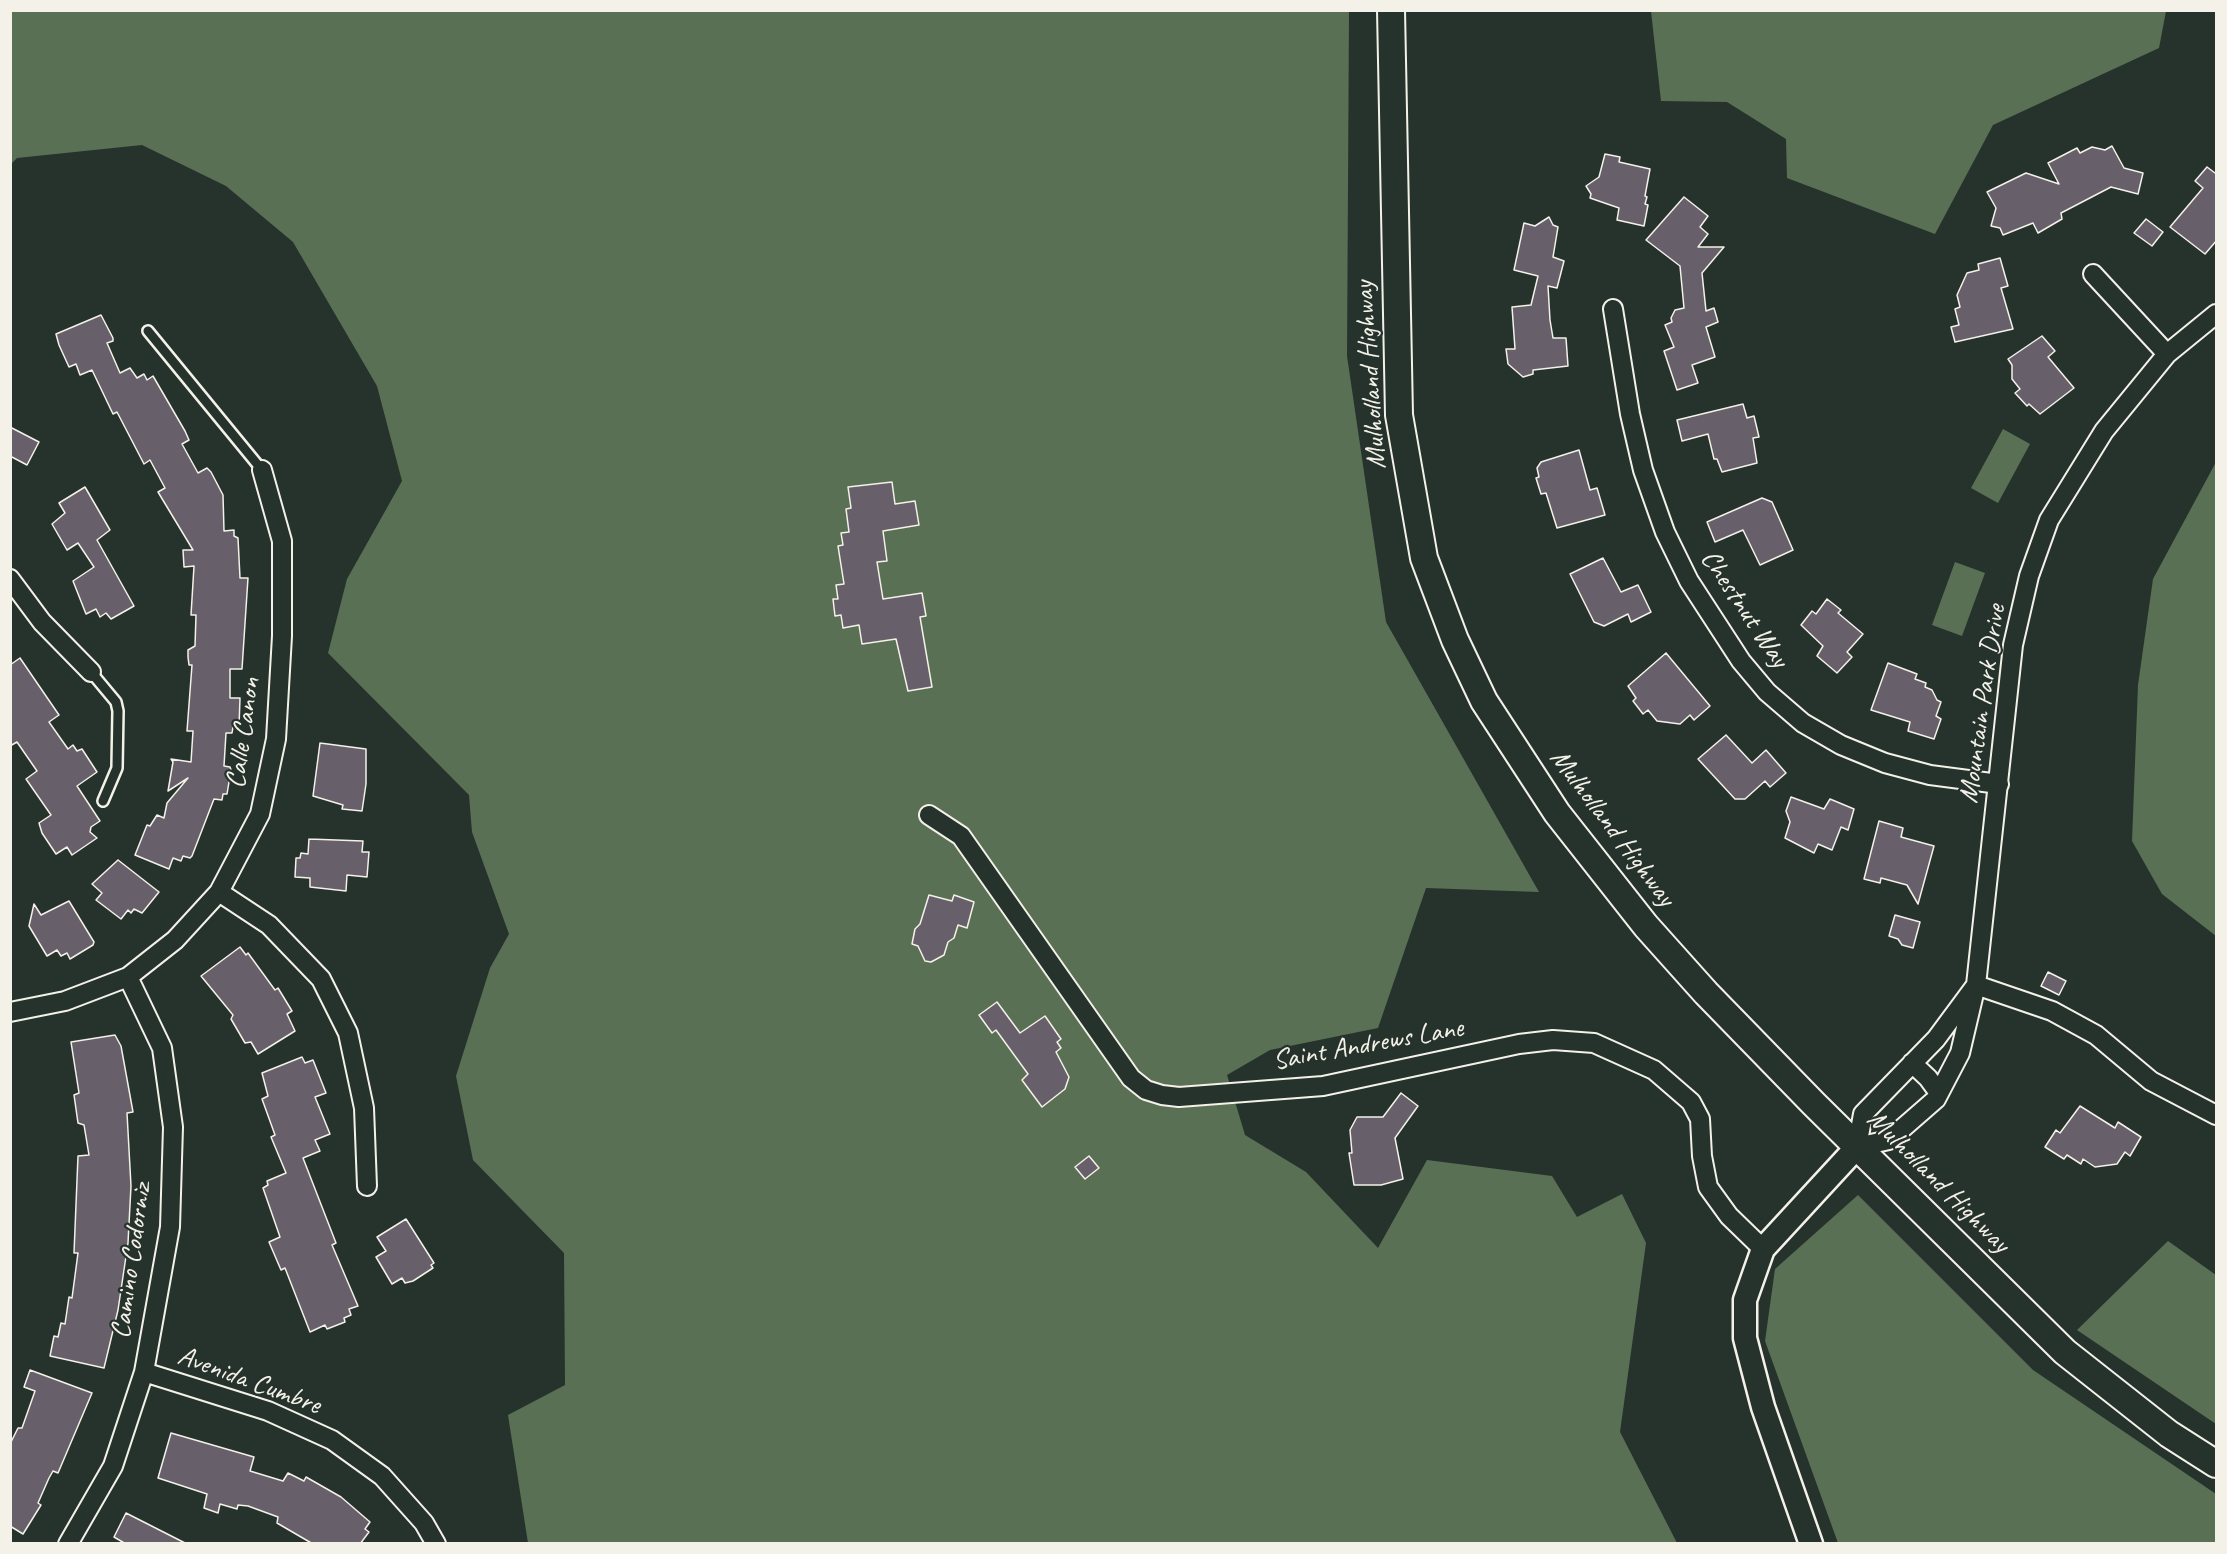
<!DOCTYPE html>
<html>
<head>
<meta charset="utf-8">
<style>
	body { margin:0 }
	#map { position:relative; width:2227px; height:1554px; overflow:hidden; background:#26332d; font-family:Caveat,sans-serif }
	canvas { display:block }
	.frame { position:absolute; inset:0; border:12px solid #f4f1e8; pointer-events:none }
</style>
</head>
<body>
<div id="map">
<canvas width="2227" height="1554"></canvas>
<div class="frame"></div>
</div>
<script>
const ctx = document.querySelector('canvas').getContext('2d');
ctx.lineJoin = 'round';
function fillPath(path, color) { ctx.fillStyle = color; ctx.fill(path, 'evenodd'); }
const shape = rows => new Path2D(rows.map(r => 'M' + r).join(''));
function stroke(path, color, width, dash) { ctx.strokeStyle = color; ctx.lineWidth = width; ctx.lineCap = dash ? 'butt' : 'round'; ctx.setLineDash(dash || []); ctx.stroke(path); }
function drawText(font, color, halo, rows, align = 'center') {
  ctx.font = font + ' Caveat,sans-serif'; ctx.lineWidth = 4.5; ctx.setLineDash([]); ctx.textBaseline = 'middle'; ctx.strokeStyle = halo; ctx.fillStyle = color; for (const [text, x, y, turn = 0] of rows) {
    ctx.save(); ctx.translate(x, y); ctx.rotate((+turn || 0) * Math.PI / 180); ctx.textAlign = isNaN(turn) ? turn : align; if (halo) ctx.strokeText(text, 0, 0); ctx.fillText(text, 0, 0); ctx.restore();
  }
}
fillPath(shape([
	[11,11,1349,11,1347,356,1386,622,1539,892,1426,888,1378,1028,1270,1050,1227,1075,1245,1135,1306,1172,1378,1248,1427,1160,1552,1176,1577,1217,1622,1194,1646,1243,1620,1432,1677,1543,528,1543,508,1415,565,1385,564,1253,473,1160,456,1076,490,968,509,934,472,832,469,795,328,653,347,579,402,481,377,386,293,242,226,186,142,145,17,158,11,164],
	[1651,11,1651,10,2166,11,2159,48,1993,125,1935,234,1787,178,1786,139,1727,102,1661,101],
	[2003,429,2030,444,1998,503,1971,488],
	[2216,462,2216,936,2162,894,2132,841,2138,685,2153,579],
	[1955,562,1985,573,1962,636,1932,625],
	[1858,1195,2033,1370,2216,1494,2216,1543,1838,1543,1765,1341,1775,1269],
	[2168,1241,2216,1275,2216,1424,2077,1330]
]), '#5a7054');
const building = shape([
	[2112,146,2124,168,2143,173,2138,194,2111,187,2061,213,2062,219,2038,233,2033,223,2003,235,2000,228,1991,226,1996,208,1987,192,2026,173,2059,184,2048,163,2077,148,2080,153,2092,147,2105,150,2112,146],
	[1605,154,1620,157,1619,162,1650,169,1645,196,1647,197,1645,204,1648,205,1644,226,1617,220,1619,208,1590,198,1591,194,1586,186,1599,177,1605,154],
	[2207,167,2215,173,2217,171,2217,240,2205,254,2170,227,2203,188,2195,181,2207,167],
	[1684,197,1708,216,1700,227,1708,234,1698,247,1724,247,1702,273,1706,311,1714,308,1718,322,1706,327,1715,357,1692,365,1698,383,1677,390,1664,351,1674,347,1665,325,1672,322,1671,318,1675,310,1684,308,1680,266,1646,240,1684,197],
	[1549,217,1553,225,1558,227,1553,257,1564,261,1557,288,1548,286,1550,320,1553,338,1566,338,1568,366,1533,370,1533,374,1523,377,1508,364,1506,349,1515,349,1512,307,1531,305,1538,276,1514,270,1524,223,1535,226,1549,217],
	[2146,219,2163,232,2152,246,2134,233,2146,219],
	[2000,258,2008,286,2001,288,2013,329,1955,342,1951,327,1959,325,1955,309,1960,307,1957,295,1967,273,1979,270,1978,264,2000,258],
	[101,315,113,338,113,341,107,343,120,373,130,368,137,378,144,374,147,380,153,376,185,431,189,440,182,444,198,473,207,468,211,472,223,495,224,531,234,530,234,536,238,538,240,578,248,578,242,669,230,669,230,698,240,698,239,727,233,727,232,733,226,733,224,766,230,767,231,770,227,794,223,794,222,800,214,799,192,856,190,858,183,856,181,861,173,858,169,869,135,855,147,825,150,826,157,815,164,818,167,803,188,778,168,791,173,762,171,759,191,762,193,731,187,731,192,665,189,665,188,657,188,650,195,646,196,615,191,615,194,566,184,567,183,550,193,550,158,492,165,488,150,460,144,464,117,412,113,414,92,370,80,375,76,364,69,367,59,345,56,334,101,315],
	[2042,336,2055,351,2048,357,2074,388,2040,414,2029,404,2027,406,2015,393,2020,389,2012,379,2012,365,2008,359,2042,336],
	[1743,404,1747,418,1754,416,1759,437,1753,438,1757,463,1722,472,1717,459,1714,459,1708,434,1682,441,1677,420,1743,404],
	[10,427,39,442,27,465,10,456,10,427],
	[1579,450,1590,490,1597,488,1605,515,1557,528,1546,493,1541,494,1536,478,1539,477,1537,468,1541,462,1579,450],
	[892,482,895,504,915,501,919,525,883,531,887,561,877,562,883,599,922,593,926,616,920,617,932,687,908,691,896,639,862,644,859,625,843,628,841,615,835,616,833,599,838,599,836,585,844,584,838,546,843,545,841,533,849,532,846,509,851,508,848,487,892,482],
	[85,487,110,530,97,540,134,606,111,619,106,613,100,617,96,609,86,614,73,581,94,567,78,543,67,550,52,524,65,513,59,503,85,487],
	[1762,498,1772,502,1793,550,1760,565,1743,530,1715,542,1707,522,1762,498],
	[1603,558,1621,592,1638,585,1651,612,1631,622,1628,614,1604,626,1594,622,1570,574,1603,558],
	[1827,599,1841,610,1838,613,1863,634,1847,652,1852,657,1837,673,1817,656,1823,646,1801,625,1812,611,1816,614,1827,599],
	[1666,653,1710,706,1694,720,1690,715,1680,724,1657,721,1648,710,1643,714,1633,701,1636,698,1628,686,1666,653],
	[20,658,59,715,49,722,68,749,73,745,77,751,82,749,97,772,77,786,100,821,91,827,90,832,97,838,72,855,67,847,56,854,42,833,39,823,51,815,26,779,37,771,17,742,10,746,10,665,20,658],
	[1888,663,1917,674,1915,679,1926,683,1925,687,1932,690,1937,700,1941,702,1936,716,1941,719,1934,739,1908,731,1910,722,1871,710,1888,663],
	[1726,735,1752,763,1766,750,1786,773,1770,787,1765,781,1745,799,1735,799,1698,759,1726,735],
	[320,743,366,749,366,784,362,811,342,809,343,805,313,796,320,743],
	[1791,797,1824,809,1830,799,1854,809,1848,830,1841,827,1832,850,1818,844,1814,853,1785,838,1790,822,1786,811,1791,797],
	[1879,821,1903,828,1901,837,1934,846,1918,904,1907,885,1881,878,1880,883,1864,879,1879,821],
	[309,839,363,841,362,852,369,852,367,877,347,875,346,891,310,887,310,878,295,877,296,858,300,858,301,853,308,854,309,839],
	[118,860,159,892,142,913,134,909,131,913,128,910,121,919,96,900,102,893,92,884,118,860],
	[929,895,952,901,954,895,974,902,967,928,958,925,954,938,948,942,944,955,931,962,925,961,918,946,912,944,915,929,920,924,929,895],
	[69,901,94,942,93,945,70,959,67,953,61,956,57,950,47,956,29,926,34,904,41,915,69,901],
	[1895,915,1920,922,1913,948,1902,945,1898,939,1889,936,1895,915],
	[240,947,246,955,248,953,275,990,278,988,292,1011,287,1014,295,1031,258,1054,251,1042,245,1043,231,1019,233,1015,201,976,240,947],
	[2048,972,2066,981,2059,995,2041,986,2048,972],
	[997,1002,1020,1033,1045,1016,1061,1039,1057,1042,1061,1048,1056,1052,1069,1077,1065,1089,1042,1107,1022,1080,1028,1074,996,1030,992,1033,979,1015,997,1002],
	[115,1035,121,1046,133,1112,127,1113,131,1186,128,1243,118,1310,104,1368,50,1356,54,1336,58,1337,61,1323,65,1324,69,1297,72,1298,78,1253,74,1253,78,1156,89,1155,84,1125,78,1123,74,1095,79,1093,71,1042,115,1035],
	[302,1057,305,1063,313,1060,326,1093,315,1097,330,1134,315,1140,320,1151,303,1158,336,1243,332,1245,358,1306,349,1309,351,1315,344,1318,345,1322,327,1329,325,1325,310,1332,285,1268,281,1270,269,1242,280,1237,263,1188,268,1185,267,1181,286,1173,271,1137,275,1135,262,1099,268,1096,262,1073,302,1057],
	[1401,1093,1418,1106,1395,1138,1403,1179,1381,1185,1354,1185,1349,1153,1352,1153,1350,1130,1357,1117,1383,1117,1401,1093],
	[2080,1106,2115,1128,2118,1122,2141,1137,2130,1156,2125,1152,2117,1164,2095,1167,2083,1159,2081,1164,2067,1155,2064,1159,2045,1147,2056,1130,2060,1133,2080,1106],
	[1089,1156,1099,1168,1085,1179,1075,1167,1089,1156],
	[406,1219,434,1263,431,1265,433,1268,413,1281,405,1283,402,1278,392,1284,376,1257,386,1251,377,1237,406,1219],
	[30,1370,92,1393,58,1473,53,1471,49,1478,38,1503,41,1505,23,1534,10,1526,10,1444,18,1428,22,1428,35,1391,24,1387,30,1370],
	[171,1433,254,1457,250,1471,283,1481,288,1473,304,1481,306,1477,341,1497,370,1522,365,1529,369,1532,360,1544,313,1544,277,1523,278,1517,248,1506,238,1505,237,1509,220,1504,218,1513,204,1508,207,1494,158,1478,171,1433],
	[126,1513,187,1544,126,1544,114,1537,126,1513]
]);
fillPath(building, '#67606a');
stroke(building, '#f4f1e8', 1.5);
const service = shape([
	[148,331,262,470],
	[91,672,116,702,118,711,117,768,103,801]
]);
const minor = shape([
	[2093,274,2167,354],
	[1613,309,1630,414,1643,470,1665,532,1689,581,1741,661,1767,692,1803,723,1841,745,1885,763,1930,775,1999,784],
	[10,579,42,622,91,672],
	[929,815,961,836,1131,1078,1146,1090,1162,1095,1179,1097,1323,1086,1519,1044,1553,1040,1594,1043,1654,1070,1691,1102,1700,1119,1702,1156,1708,1187,1729,1216,1763,1249],
	[219,892,269,925,321,979,348,1033,364,1108,367,1186],
	[1976,985,1936,1039,1863,1114,1857,1147,1889,1140,1936,1099,1960,1053,1976,985,2013,645,2029,576,2049,520,2104,431,2167,354,2216,314],
	[1976,985,2052,1011,2096,1035,2151,1081,2216,1115],
	[10,1012,65,1001,128,977,175,940,219,892,260,814,276,739,282,636,282,541,262,470],
	[1912,1063,1928,1078,1939,1093],
	[144,1372,268,1411,332,1440,382,1476,424,1523,436,1544],
	[68,1544,113,1466,144,1372,170,1227,173,1127,162,1048,128,977]
]);
const tertiary = shape([
	[1811,1544,1763,1407,1745,1338,1745,1300,1763,1249,1857,1147]
]);
const secondary = shape([
	[1391,10,1399,415,1424,558,1455,640,1484,701,1557,813,1646,926,1706,993,1814,1104,2065,1352,2169,1434,2216,1464]
]);
stroke(service, '#f4f1e8', 14);
stroke(minor, '#f4f1e8', 22);
stroke(tertiary, '#f4f1e8', 27);
stroke(secondary, '#f4f1e8', 30);
stroke(service, '#26332d', 9);
stroke(minor, '#26332d', 18);
stroke(tertiary, '#26332d', 22);
stroke(secondary, '#26332d', 26);
drawText('28px', '#f4f1e8', '#26332d', [
	["Mulholland Highway",1371,375,-94],
	["Chestnut Way",1744,609,56],
	["Mountain Park Drive",1983,704,-82],
	["Calle Canon",244,733,-82],
	["Mulholland Highway",1612,828,53],
	["Saint Andrews Lane",1368,1045,-10],
	["Mulholland Highway",1938,1182,45],
	["Camino Codorniz",132,1261,-82],
	["Avenida Cumbre",249,1381,20]
]);
</script>
</body>
</html>
